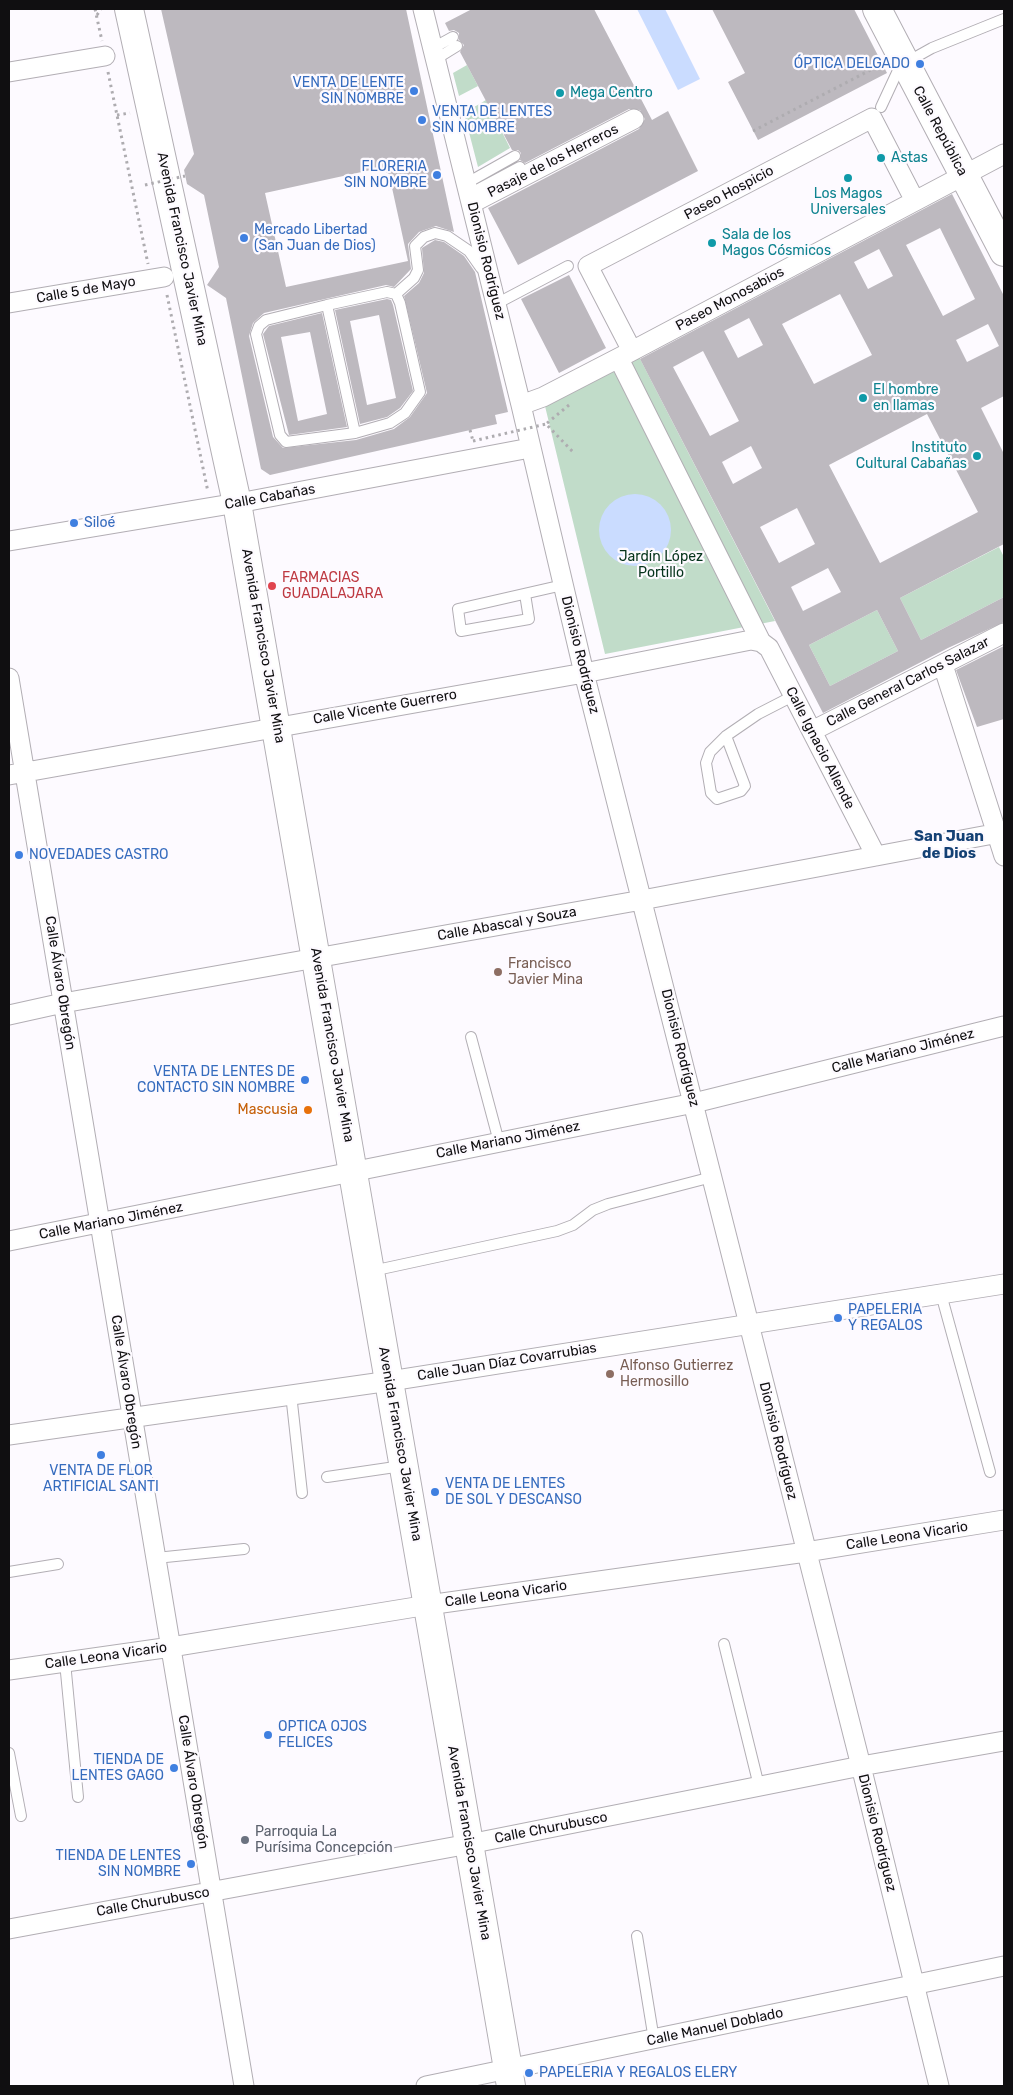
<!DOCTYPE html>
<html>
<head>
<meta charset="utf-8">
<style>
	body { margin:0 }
	#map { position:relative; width:1013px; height:2095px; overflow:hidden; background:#fdfaff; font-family:Rubik,sans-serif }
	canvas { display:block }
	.frame { position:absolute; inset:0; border:10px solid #100f11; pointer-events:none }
</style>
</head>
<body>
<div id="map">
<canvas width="1013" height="2095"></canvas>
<div class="frame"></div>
</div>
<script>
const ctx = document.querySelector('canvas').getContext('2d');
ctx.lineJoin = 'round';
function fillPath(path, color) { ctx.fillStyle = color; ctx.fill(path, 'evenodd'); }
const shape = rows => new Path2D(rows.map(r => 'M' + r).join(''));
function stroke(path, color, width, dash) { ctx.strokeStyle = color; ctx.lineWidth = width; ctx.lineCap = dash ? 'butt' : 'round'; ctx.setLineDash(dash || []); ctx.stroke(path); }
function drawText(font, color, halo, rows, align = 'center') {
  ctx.font = font + ' Rubik,sans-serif'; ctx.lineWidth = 4.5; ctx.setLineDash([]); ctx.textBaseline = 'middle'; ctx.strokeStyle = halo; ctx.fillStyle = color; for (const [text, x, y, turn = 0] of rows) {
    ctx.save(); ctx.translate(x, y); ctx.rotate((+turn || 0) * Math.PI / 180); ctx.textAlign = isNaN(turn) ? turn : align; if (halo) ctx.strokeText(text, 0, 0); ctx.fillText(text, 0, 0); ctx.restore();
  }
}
fillPath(shape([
	[467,65,478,86,459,96,453,73],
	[486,100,510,148,478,167,464,113],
	[638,355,775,621,605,654,544,402],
	[999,547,1004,557,1004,597,921,640,900,598],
	[877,610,898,651,830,686,809,645]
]), '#c1dcc9');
fillPath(shape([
	[637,9,665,9,700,79,678,90],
	'599 530a36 36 0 1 1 72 0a36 36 0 1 1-72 0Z'
]), '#cadcff');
fillPath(shape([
	[161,9,406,9,454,232,436,226,419,232,408,244,411,269,394,287,386,285,264,313,253,323,249,336,273,437,283,448,356,440,394,429,410,417,427,393,404,296,419,283,424,273,422,248,435,240,444,242,464,256,475,272,508,412,495,415,497,424,270,475,261,469,226,298,207,285,219,267,204,195,187,184,184,170,194,154],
	[380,168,389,174,408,261,286,287,265,193],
	[472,9,594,9,652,120,668,111,698,171,518,265,488,208,639,129,645,119,640,110,629,109,525,163,520,160,521,153,518,150,512,150,460,52,464,45,459,40,459,33,454,30,449,31,445,23],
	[712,9,854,9,887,73,758,140,728,82,745,73],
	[952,194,1004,296,1004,396,981,408,1004,454,1004,544,900,598,921,640,1004,597,1004,622,948,648,823,713,640,359],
	[940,228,975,299,943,316,906,245],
	[879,249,893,276,868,289,854,262],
	[840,294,872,355,814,384,782,324],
	[749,318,763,345,738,358,724,331],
	[988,324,999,346,967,362,956,340],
	[703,351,739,421,710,436,673,367],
	[927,414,978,512,880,563,829,465],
	[751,446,762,468,733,484,722,462],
	[797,508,815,544,779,563,760,527],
	[828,568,841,592,803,611,791,587],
	[877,610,898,651,830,686,809,645],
	[569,275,606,348,559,373,521,299],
	[387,299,391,300,393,305,413,391,400,408,387,417,360,424,335,310],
	[379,315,396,398,367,405,350,321],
	[322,313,347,427,289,435,263,334,269,326],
	[310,332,327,414,298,421,281,337],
	[1004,646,1004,719,977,727,956,670]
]), '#bdb9bf');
const lane = shape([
	[433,48,453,37],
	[436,59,457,46],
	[907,62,932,48,1004,19],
	[881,107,901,64],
	[467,183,515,156],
	[477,190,520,167],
	[396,294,414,278,418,270,415,246,424,237,435,233,447,236,469,251,481,268],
	[496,304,568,266],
	[327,305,355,433,286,442,280,435,256,334,259,326,266,320,327,305,387,292,396,294,400,303,420,392,405,413,390,423,355,433],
	[525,594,529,619,461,631,458,609,563,585],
	[726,736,745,786,741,791,717,799,711,793,706,763,710,752,726,736,758,714,793,696],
	[471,1037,499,1142],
	[372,1271,557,1231,573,1225,593,1210,608,1204,712,1177],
	[941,1294,990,1472],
	[291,1394,302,1493],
	[327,1477,402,1466],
	[156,1558,244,1549],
	[9,1572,58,1564],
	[724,1644,759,1786],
	[65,1662,78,1797],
	[9,1753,21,1816],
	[637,1936,654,2040]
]);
const street = shape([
	[423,9,521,405,584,673,861,1766,939,2086],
	[9,72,105,56],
	[472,203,634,119],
	[9,303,164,277],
	[632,351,588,266,872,118,915,201],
	[621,363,761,642,769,648,876,856],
	[521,405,543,397,632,351,1004,154],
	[9,541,249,501,530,448],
	[943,665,1004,856],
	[9,678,244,2086],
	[812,731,1004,633],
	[9,775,584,673,751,640,761,642],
	[9,1015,63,1003,642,900,1004,832],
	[9,1241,694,1103,1004,1026],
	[9,1435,390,1381,1004,1284],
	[9,1670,171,1647,428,1605,806,1552,1004,1520],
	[9,1929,469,1844,861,1766,1004,1741],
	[426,2086,1004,1966]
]);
const secondary = shape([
	[129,9,237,503,511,2086],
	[877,9,1004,252]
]);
stroke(lane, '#b2aeb4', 12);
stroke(street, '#b2aeb4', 21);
stroke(secondary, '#b2aeb4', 30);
stroke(shape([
	[95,9,102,41],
	[97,15,101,9],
	[108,72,148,264],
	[117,115,130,113],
	[753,131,882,64],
	[167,295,208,492],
	[569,405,546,424,574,453],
	[470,430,473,441]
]), '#aeacb0', 3, [2.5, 4]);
stroke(lane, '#fff', 10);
stroke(street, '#fff', 19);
stroke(secondary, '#fff', 28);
stroke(shape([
	[145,185,185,176],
	[473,441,546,424]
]), '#aeacb0', 3, [2.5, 4]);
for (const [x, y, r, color] of [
	[920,64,5,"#3f7fe0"],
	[414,91,5,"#3f7fe0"],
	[560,93,5,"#0f9aa8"],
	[422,120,5,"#3f7fe0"],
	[881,158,5,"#0f9aa8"],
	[437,175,5,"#3f7fe0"],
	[848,178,5,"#0f9aa8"],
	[244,238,5,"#3f7fe0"],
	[712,243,5,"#0f9aa8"],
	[863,398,5,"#0f9aa8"],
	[977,456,5,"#0f9aa8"],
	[74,523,5,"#3f7fe0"],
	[272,586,5,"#e0444e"],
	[19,855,5,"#3f7fe0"],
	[498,972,5,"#8d6e63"],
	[305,1080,5,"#3f7fe0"],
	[308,1110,5,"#e8710a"],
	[838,1318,5,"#3f7fe0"],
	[610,1374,5,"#8d6e63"],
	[101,1455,5,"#3f7fe0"],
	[435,1492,5,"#3f7fe0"],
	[268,1735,5,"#3f7fe0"],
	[174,1768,5,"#3f7fe0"],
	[245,1840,5,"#6b7280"],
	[191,1864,5,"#3f7fe0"],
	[529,2073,5,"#3f7fe0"]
]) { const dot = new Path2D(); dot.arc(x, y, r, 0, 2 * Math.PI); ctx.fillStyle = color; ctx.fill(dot); stroke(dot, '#fdfaff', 2); }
drawText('14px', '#366cbe', '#fdfaff', [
	["ÓPTICA DELGADO",910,64,"right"],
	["VENTA DE LENTE",404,83,"right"],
	["SIN NOMBRE",404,99,"right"],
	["VENTA DE LENTES",432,112],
	["SIN NOMBRE",432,128],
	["FLORERIA",427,167,"right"],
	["SIN NOMBRE",427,183,"right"],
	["Mercado Libertad",254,230],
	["(San Juan de Dios)",254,246],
	["Siloé",84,523],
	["NOVEDADES CASTRO",29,855],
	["VENTA DE LENTES DE",295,1072,"right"],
	["CONTACTO SIN NOMBRE",295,1088,"right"],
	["PAPELERIA",848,1310],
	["Y REGALOS",848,1326],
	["VENTA DE FLOR",101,1471,"center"],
	["ARTIFICIAL SANTI",101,1487,"center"],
	["VENTA DE LENTES",445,1484],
	["DE SOL Y DESCANSO",445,1500],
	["OPTICA OJOS",278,1727],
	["FELICES",278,1743],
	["TIENDA DE",164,1760,"right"],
	["LENTES GAGO",164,1776,"right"],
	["TIENDA DE LENTES",181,1856,"right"],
	["SIN NOMBRE",181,1872,"right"],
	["PAPELERIA Y REGALOS ELERY",539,2073]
], 'left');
drawText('14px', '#0d838f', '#fdfaff', [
	["Mega Centro",570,93],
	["Astas",891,158],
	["Los Magos",848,194,"center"],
	["Universales",848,210,"center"],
	["Sala de los",722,235],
	["Magos Cósmicos",722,251],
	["El hombre",873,390],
	["en llamas",873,406],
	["Instituto",967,448,"right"],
	["Cultural Cabañas",967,464,"right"]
], 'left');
drawText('14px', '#100f11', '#fdfaff', [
	["Calle República",940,131,62],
	["Pasaje de los Herreros",553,161,-27],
	["Paseo Hospicio",729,193,-28],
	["Avenida Francisco Javier Mina",182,249,78],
	["Dionisio Rodríguez",486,261,76],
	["Calle 5 de Mayo",86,290,-10],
	["Paseo Monosabios",730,299,-28],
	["Calle Cabañas",270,497,-10],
	["Avenida Francisco Javier Mina",263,646,80],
	["Dionisio Rodríguez",580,655,76],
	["Calle General Carlos Salazar",908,682,-27],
	["Calle Vicente Guerrero",385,707,-10],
	["Calle Ignacio Allende",820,748,63],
	["Calle Abascal y Souza",507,924,-10],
	["Calle Álvaro Obregón",60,983,81],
	["Avenida Francisco Javier Mina",332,1045,80],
	["Dionisio Rodríguez",680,1048,76],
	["Calle Mariano Jiménez",903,1051,-14],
	["Calle Mariano Jiménez",508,1140,-11],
	["Calle Mariano Jiménez",111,1221,-11],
	["Calle Juan Díaz Covarrubias",507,1362,-9],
	["Calle Álvaro Obregón",126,1382,81],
	["Dionisio Rodríguez",778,1441,76],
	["Avenida Francisco Javier Mina",400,1444,80],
	["Calle Leona Vicario",907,1536,-9],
	["Calle Leona Vicario",506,1594,-8],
	["Calle Leona Vicario",106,1656,-8],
	["Calle Álvaro Obregón",193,1782,81],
	["Calle Churubusco",551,1828,-11],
	["Dionisio Rodríguez",877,1833,76],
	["Avenida Francisco Javier Mina",469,1843,80],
	["Calle Churubusco",153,1902,-10],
	["Calle Manuel Doblado",715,2027,-12]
]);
drawText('14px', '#06341c', '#fdfaff', [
	["Jardín López",661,557],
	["Portillo",661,573]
]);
drawText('14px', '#be3a42', '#fdfaff', [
	["FARMACIAS",282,578],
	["GUADALAJARA",282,594]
], 'left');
drawText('14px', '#785e54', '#fdfaff', [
	["Francisco",508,964],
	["Javier Mina",508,980],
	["Alfonso Gutierrez",620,1366],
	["Hermosillo",620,1382]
], 'left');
drawText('14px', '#c56008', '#fdfaff', [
	["Mascusia",298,1110]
], 'right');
drawText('14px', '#5b616d', '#fdfaff', [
	["Parroquia La",255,1832],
	["Purísima Concepción",255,1848]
], 'left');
drawText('bold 15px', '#144174', '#fdfaff', [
	["San Juan",949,837],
	["de Dios",949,854]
]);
</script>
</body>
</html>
